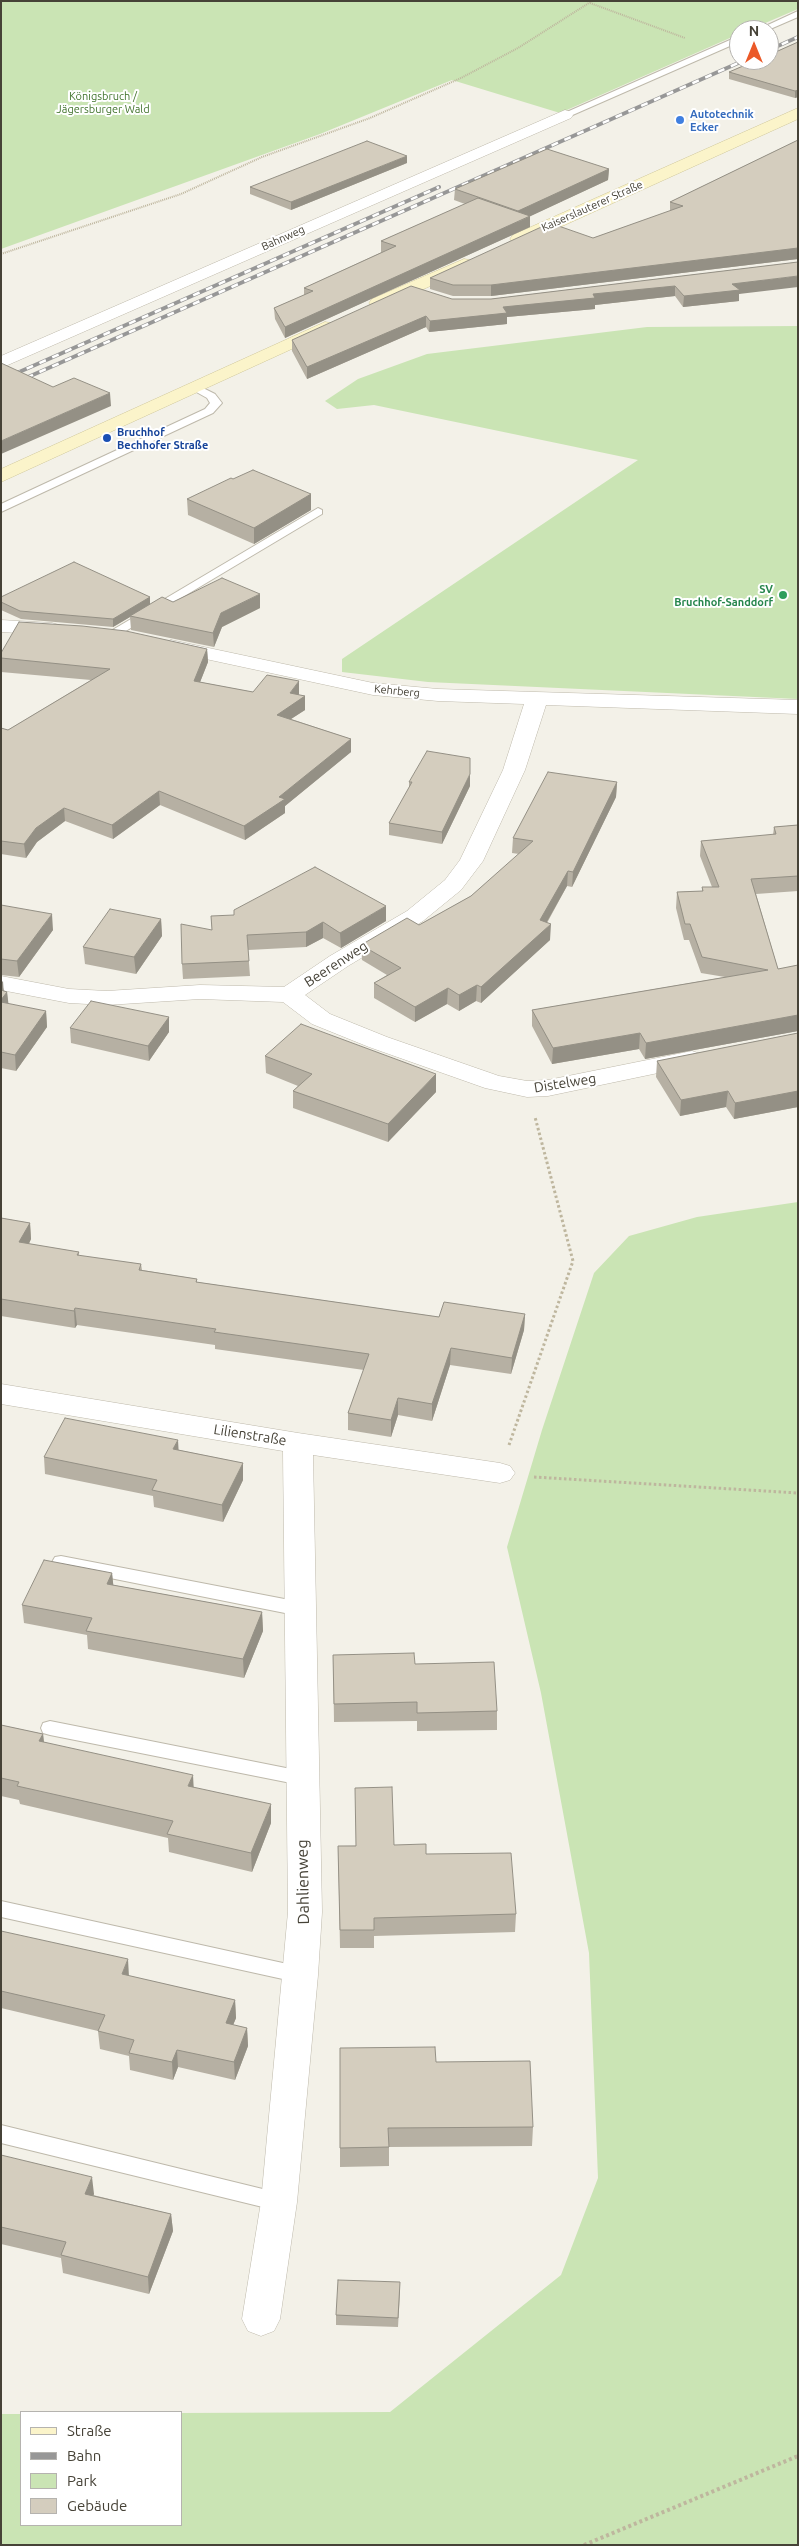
<!DOCTYPE html>
<html>
<head>
<meta charset="utf-8">
<style>
	body { margin:0 }
	#map { position:relative; width:799px; height:2546px; overflow:hidden; background:#f3f1e8; font-family:Ubuntu,sans-serif }
	canvas { display:block }
	.frame { position:absolute; inset:0; border:2px solid #464237; pointer-events:none }
	.legend { position:absolute; left:20px; top:2411px; width:162px; height:115px; box-sizing:border-box; background:#fff; border:1px solid #b5b3af; margin:0; padding:6px 9px; list-style:none; font-size:15px; color:#464237 }
	.legend li { display:flex; align-items:center; gap:10px; height:25px }
	.legend b { width:25px; border:1px solid #b5b3af }
	.north { position:absolute; left:729px; top:20px; width:50px; height:50px; box-sizing:border-box; background:#fff; border:1px solid #b5b3af; border-radius:50%; rotate:0deg; font-size:14px; font-weight:700; line-height:20px; text-align:center; color:#464237 }
	.north::after { content:''; display:block; margin:auto; width:18px; height:22px; background:#eb5928; clip-path:polygon(50% 0,100% 100%,50% 72%,0 100%) }
</style>
</head>
<body>
<div id="map">
<canvas width="799" height="2546"></canvas>
<div class="frame"></div>
<ul class="legend">
<li><b style="height:6px;background:#fbf4ca"></b>Straße</li>
<li><b style="height:6px;background:#979797"></b>Bahn</li>
<li><b style="height:14px;background:#cae4b4"></b>Park</li>
<li><b style="height:14px;background:#d4cdbe"></b>Gebäude</li>
</ul>
<div class="north">N</div>
</div>
<script>
const ctx = document.querySelector('canvas').getContext('2d');
ctx.lineJoin = 'round';
function fillPath(path, color) { ctx.fillStyle = color; ctx.fill(path, 'evenodd'); }
const shape = rows => new Path2D(rows.map(r => 'M' + r).join(''));
function stroke(path, color, width, dash) { ctx.strokeStyle = color; ctx.lineWidth = width; ctx.lineCap = dash ? 'butt' : 'round'; ctx.setLineDash(dash || []); ctx.stroke(path); }
function drawText(font, color, halo, rows, align = 'center') {
  ctx.font = font + ' Ubuntu,sans-serif'; ctx.lineWidth = 4; ctx.setLineDash([]); ctx.textBaseline = 'middle'; ctx.strokeStyle = halo; ctx.fillStyle = color; for (const [text, x, y, turn = 0] of rows) {
    ctx.save(); ctx.translate(x, y); ctx.rotate((+turn || 0) * Math.PI / 180); ctx.textAlign = isNaN(turn) ? turn : align; if (halo) ctx.strokeText(text, 0, 0); ctx.fillText(text, 0, 0); ctx.restore();
  }
}
fillPath(shape([
	[1,1,798,1,798,9,749,30,739,30,739,34,560,113,452,80,320,134,1,249],
	[798,326,798,699,428,682,342,672,342,659,638,460,374,405,337,409,325,401,358,379,427,354,647,327],
	[798,1202,798,2545,1,2545,1,2414,21,2414,21,2525,181,2525,181,2413,390,2412,561,2275,598,2178,589,1953,541,1693,507,1547,542,1430,594,1273,629,1236,697,1217]
]), '#cae4b4');
const lane = shape([
	[798,11,798,17,768,30,757,30,798,11],
	[739,36,739,42,568,117,560,115,739,36],
	[195,384,215,394,222,403,213,413,1,512,1,504,205,409,210,403,207,398,191,389,190,387,195,384],
	[318,508,322,510,322,514,114,638,106,638,104,635,318,508],
	[61,1556,300,1602,306,1604,309,1609,306,1614,300,1616,55,1567,52,1562,55,1557,61,1556],
	[50,1721,301,1771,308,1773,311,1778,308,1783,301,1785,50,1735,43,1733,41,1728,43,1723,50,1721],
	[1,1901,301,1967,308,1969,311,1975,308,1981,301,1983,1,1917,1,1901],
	[1,2125,279,2193,287,2195,290,2202,287,2209,279,2211,1,2143,1,2125]
]);
const street = shape([
	[565,110,571,112,573,115,571,118,1,368,1,356,565,110],
	[1,620,52,623,59,625,62,629,59,633,52,635,1,632,1,620],
	[171,640,373,683,438,689,798,700,798,714,546,705,525,770,483,861,461,890,423,921,348,966,305,995,330,1014,387,1037,499,1076,527,1081,548,1080,692,1051,701,1054,705,1059,701,1064,548,1096,527,1097,485,1088,369,1047,312,1024,283,1002,200,999,107,1005,69,1003,1,990,1,976,69,989,107,991,200,985,284,987,330,956,407,911,445,880,460,860,503,770,524,704,438,701,373,695,164,650,160,646,164,642,171,640],
	[1,1384,298,1433,500,1463,510,1466,515,1473,510,1480,500,1483,313,1455,322,1912,318,1975,297,2202,280,2319,274,2331,261,2336,248,2331,242,2319,261,2202,288,1912,283,1451,1,1404,1,1384]
]);
const secondary = shape([
	[798,108,798,119,525,243,519,244,513,243,510,239,513,235,798,108],
	[464,259,470,260,473,264,470,268,384,307,372,307,369,303,372,299,464,259],
	[325,322,331,323,334,327,331,331,1,482,1,469,325,322]
]);
stroke(lane, '#beb9ab', 2);
stroke(street, '#beb9ab', 1);
stroke(secondary, '#cfc79b', 1);
stroke(shape([
	[590,3,685,38],
	[1,254,181,194,262,157,370,118,461,78,518,48,592,1]
]), '#beb69e', 2, [1, 1]);
stroke(shape([
	[509,1445,573,1261,535,1117],
	[534,1477,798,1493]
]), '#beb69e', 3, [2.5, 2.5]);
stroke(shape([
	[584,2545,798,2456]
]), '#beb69e', 4, [3, 3]);
fillPath(lane, '#fff');
fillPath(street, '#fff');
fillPath(secondary, '#fbf4ca');
const rail = shape([
	[769,50,798,37],
	[1,380,439,187],
	[1,389,745,60]
]);
stroke(rail, '#979797', 4);
stroke(rail, '#fff', 2.5, [7]);
fillPath(shape([
	[798,42,798,97,795,98,729,79,729,72],
	[798,140,798,259,491,296,453,296,430,289,430,278,593,238,670,211,670,202],
	[407,163,291,210,250,194,250,187],
	[609,169,608,180,530,216,530,227,285,338,275,319,274,308,304,295,304,288,382,252,381,252,381,241,465,204,454,200,455,189],
	[798,262,739,294,739,301,683,307,675,296,595,305,595,309,507,317,507,324,429,332,426,327,307,379,292,351,292,340,452,299,491,299],
	[233,479,311,494,311,510,254,544,188,515,187,499],
	[1,597,150,597,150,604,173,602,260,608,222,627,214,647,131,630,130,617,113,627,21,619,1,610],
	[207,649,208,662,200,682,253,692,299,695,305,696,305,710,291,719,351,739,351,752,285,806,285,813,245,840,160,805,113,839,65,821,37,842,26,858,1,854,1,728,8,730,91,680,1,672,1,653],
	[409,782,470,786,442,844,389,835,389,823,409,788],
	[617,782,616,797,572,887,567,886,547,923,550,940,481,1003,476,1001,459,1011,447,1004,415,1022,374,998,374,983,387,975,362,960,361,945,419,925,471,896,519,854,512,853,513,838],
	[798,825,798,891,756,894,778,969,798,965,798,1031,645,1059,639,1049,552,1064,532,1026,532,1010,725,977,701,973,689,940,684,940,676,908,677,892,702,891,702,887,712,887,700,856,701,841,773,835,774,827],
	[1,905,53,930,19,977,1,975],
	[211,916,386,921,341,948,323,938,306,947,248,950,250,976,183,979,182,964,212,930],
	[161,919,162,936,136,974,85,964,83,947],
	[1,981,4,991,7,992,8,1004,46,1011,47,1027,16,1071,1,1068],
	[169,1017,169,1032,149,1061,71,1043,70,1028],
	[798,1033,798,1107,734,1119,726,1107,680,1116,656,1077,657,1061],
	[265,1056,436,1092,388,1142,293,1108,293,1091,298,1086,266,1073],
	[1,1218,30,1223,31,1239,29,1244,79,1252,79,1256,141,1264,142,1270,197,1279,197,1282,439,1317,525,1314,524,1330,511,1374,450,1365,432,1421,398,1415,391,1437,348,1430,348,1413,364,1370,215,1349,215,1345,77,1325,75,1328,1,1316],
	[179,1450,243,1463,243,1480,223,1522,154,1507,153,1496,45,1474,44,1457],
	[112,1573,113,1585,262,1612,263,1631,244,1678,88,1649,87,1635,24,1623,22,1605],
	[333,1655,415,1664,497,1711,497,1730,417,1731,417,1721,334,1722],
	[1,1725,43,1734,44,1742,194,1788,271,1823,252,1872,169,1852,168,1838,20,1804,19,1800,1,1796],
	[394,1845,426,1854,516,1914,515,1932,374,1936,374,1948,340,1948,338,1846],
	[1,1931,129,1976,235,2000,236,2018,233,2025,247,2028,248,2046,235,2080,178,2067,173,2080,130,2070,129,2056,100,2049,98,2031,1,2008],
	[436,2062,533,2127,532,2146,389,2147,389,2166,340,2167,340,2148],
	[1,2155,94,2194,93,2195,171,2214,173,2231,149,2294,63,2273,61,2258,1,2244],
	[400,2292,398,2327,336,2325,336,2315]
]), '#b6b0a3');
fillPath(shape([
	[798,90,798,97,795,98,795,91],
	[407,156,407,163,291,210,291,202],
	[609,169,608,180,518,222,518,211],
	[530,216,530,227,285,338,285,327],
	[798,248,798,259,491,296,491,285],
	[798,276,798,287,739,294,739,301,683,307,684,296,732,284],
	[675,286,675,296,595,305,595,309,507,317,507,324,429,332,430,321,503,307,593,294],
	[426,316,426,327,307,379,307,367],
	[110,393,111,406,1,454,1,441],
	[311,494,311,510,254,544,254,528],
	[260,594,260,608,222,627,214,647,213,633,221,613],
	[150,597,150,605,130,616,130,617,113,627,113,619],
	[207,649,208,662,195,695,194,681],
	[299,681,299,695,305,696,305,710,277,728,277,715,290,693],
	[351,739,351,752,285,806,285,813,245,840,244,826,279,797],
	[470,774,470,786,442,844,442,832],
	[617,782,616,797,572,887,573,872],
	[159,791,160,805,113,839,112,825],
	[64,808,65,821,37,842,26,858,24,844,36,828],
	[568,871,567,886,540,934,551,924,550,940,481,1003,481,987,540,920],
	[386,906,386,921,341,948,340,933],
	[52,914,53,930,19,977,17,961],
	[161,919,162,936,136,974,134,957],
	[323,922,323,938,306,947,306,932],
	[3,981,4,996,7,992,9,1008,1,1018,1,983],
	[477,985,476,1001,459,1011,459,995],
	[448,988,447,1004,415,1022,415,1007],
	[46,1011,47,1027,16,1071,15,1055],
	[798,1015,798,1031,645,1059,646,1043],
	[169,1017,169,1032,149,1061,148,1046],
	[640,1033,639,1049,552,1064,553,1048],
	[436,1074,436,1092,388,1142,388,1124],
	[728,1091,726,1107,680,1116,681,1100],
	[798,1091,798,1107,734,1119,735,1103],
	[30,1223,31,1239,21,1259,19,1242],
	[75,1308,77,1325,75,1328,74,1311],
	[525,1314,524,1330,511,1374,512,1358],
	[451,1348,450,1365,432,1421,432,1404],
	[398,1398,398,1415,391,1437,391,1420],
	[178,1440,179,1457,173,1449],
	[243,1463,243,1480,223,1522,222,1505],
	[112,1573,114,1591,107,1584],
	[262,1612,263,1631,244,1678,243,1659],
	[43,1734,45,1753,39,1741],
	[193,1775,194,1793,188,1786],
	[271,1804,271,1823,252,1872,251,1853],
	[128,1959,129,1977,122,1974],
	[235,2000,236,2018,227,2040,226,2023],
	[247,2028,248,2046,235,2080,234,2062],
	[177,2050,178,2067,173,2080,172,2062],
	[92,2177,94,2194,87,2211,85,2194],
	[171,2214,173,2231,149,2294,148,2277]
]), '#949085');
const building = shape([
	[798,42,798,90,795,91,729,72,757,60,769,60,769,55,798,42],
	[798,140,798,248,491,285,453,285,430,278,550,223,593,238,683,206,670,202,798,140],
	[367,141,407,156,291,202,250,187,367,141],
	[547,149,609,169,518,211,455,189,547,149],
	[478,198,530,216,285,327,274,308,313,291,304,288,396,246,381,241,478,198],
	[798,262,798,276,732,284,740,290,684,296,675,286,593,294,595,298,503,307,507,313,430,321,426,316,307,367,292,340,411,286,452,299,491,299,798,262],
	[1,363,53,387,74,378,110,393,1,441,1,363],
	[253,470,311,494,254,528,187,499,231,478,233,479,253,470],
	[74,562,150,597,113,619,20,611,1,602,1,597,74,562],
	[222,578,260,594,221,613,213,633,130,616,162,597,173,602,222,578],
	[19,622,82,626,126,631,207,649,194,681,253,692,267,675,299,681,290,693,305,696,277,715,351,739,279,797,285,799,244,826,159,791,112,825,64,808,36,828,24,844,1,841,1,728,8,730,110,669,1,658,1,653,19,622],
	[427,751,470,758,470,774,442,832,389,823,412,782,409,782,427,751],
	[548,772,617,782,573,872,568,871,540,920,551,924,481,987,477,985,459,995,448,988,415,1007,374,983,401,968,361,945,407,918,419,925,471,896,533,841,513,838,548,772],
	[798,825,798,876,751,879,778,969,798,965,798,1015,646,1043,640,1033,553,1048,532,1010,768,970,702,957,690,924,685,924,677,892,703,891,702,887,719,887,701,841,776,834,774,827,798,825],
	[315,867,386,906,340,933,323,922,306,932,247,935,249,961,182,964,181,924,212,930,211,916,234,915,234,910,315,867],
	[1,905,52,914,17,961,1,959,1,905],
	[110,909,161,919,134,957,83,947,110,909],
	[1,990,7,992,1,1000,1,990],
	[91,1001,169,1017,148,1046,70,1028,91,1001],
	[1,1002,46,1011,15,1055,1,1052,1,1002],
	[301,1024,436,1074,388,1124,293,1091,312,1074,265,1056,301,1024],
	[798,1033,798,1091,735,1103,728,1091,681,1100,657,1061,798,1033],
	[1,1218,30,1223,19,1242,79,1252,77,1255,141,1264,139,1270,197,1279,196,1282,439,1317,444,1302,525,1314,512,1358,451,1348,432,1404,398,1398,391,1420,348,1413,369,1354,214,1332,216,1329,75,1308,74,1311,1,1299,1,1218],
	[65,1418,178,1440,173,1449,243,1463,222,1505,152,1490,157,1480,44,1457,65,1418],
	[44,1560,112,1573,107,1584,262,1612,243,1659,86,1631,92,1618,22,1605,44,1560],
	[414,1653,415,1664,494,1662,497,1711,417,1713,417,1702,334,1704,333,1655,414,1653],
	[1,1725,43,1734,39,1741,193,1775,188,1786,271,1804,251,1853,167,1834,173,1821,17,1786,19,1782,1,1778,1,1725],
	[392,1787,394,1845,426,1844,426,1854,511,1853,516,1914,374,1918,374,1930,340,1930,338,1846,356,1846,355,1788,392,1787],
	[1,1931,128,1959,122,1974,235,2000,226,2023,247,2028,234,2062,177,2050,172,2062,129,2053,134,2040,98,2031,105,2015,1,1991,1,1931],
	[435,2047,436,2062,530,2061,533,2127,388,2128,389,2147,340,2148,340,2048,435,2047],
	[1,2155,92,2177,85,2194,171,2214,148,2277,61,2255,66,2242,1,2227,1,2155],
	[338,2280,400,2282,398,2318,336,2315,338,2280]
]);
fillPath(building, '#d4cdbe');
stroke(building, '#949085', 1);
for (const [x, y, r, color] of [
	[680,120,5,"#3f7fe0"],
	[107,438,5,"#1a4fb4"],
	[783,595,5,"#2e9e5b"]
]) { const dot = new Path2D(); dot.arc(x, y, r, 0, 2 * Math.PI); ctx.fillStyle = color; ctx.fill(dot); stroke(dot, '#fff', 2); }
drawText('11px', '#42742e', '#fff', [
	["Königsbruch /",103,96],
	["Jägersburger Wald",103,109]
]);
drawText('bold 11px', '#366cbe', '#fff', [
	["Autotechnik",690,114],
	["Ecker",690,127]
], 'left');
drawText('11px', '#464237', '#fff', [
	["Kaiserslauterer Straße",592,206,-24],
	["Bahnweg",283,238,-24],
	["Kehrberg",397,691,6]
]);
drawText('bold 11px', '#164399', '#fff', [
	["Bruchhof",117,432],
	["Bechhofer Straße",117,445]
], 'left');
drawText('bold 11px', '#27864d', '#fff', [
	["SV",773,589],
	["Bruchhof-Sanddorf",773,602]
], 'right');
drawText('14px', '#464237', '#fff', [
	["Beerenweg",336,964,-33],
	["Distelweg",565,1083,-9],
	["Lilienstraße",250,1435,9]
]);
drawText('16px', '#464237', '#fff', [
	["Dahlienweg",303,1882,-91]
]);
</script>
</body>
</html>
